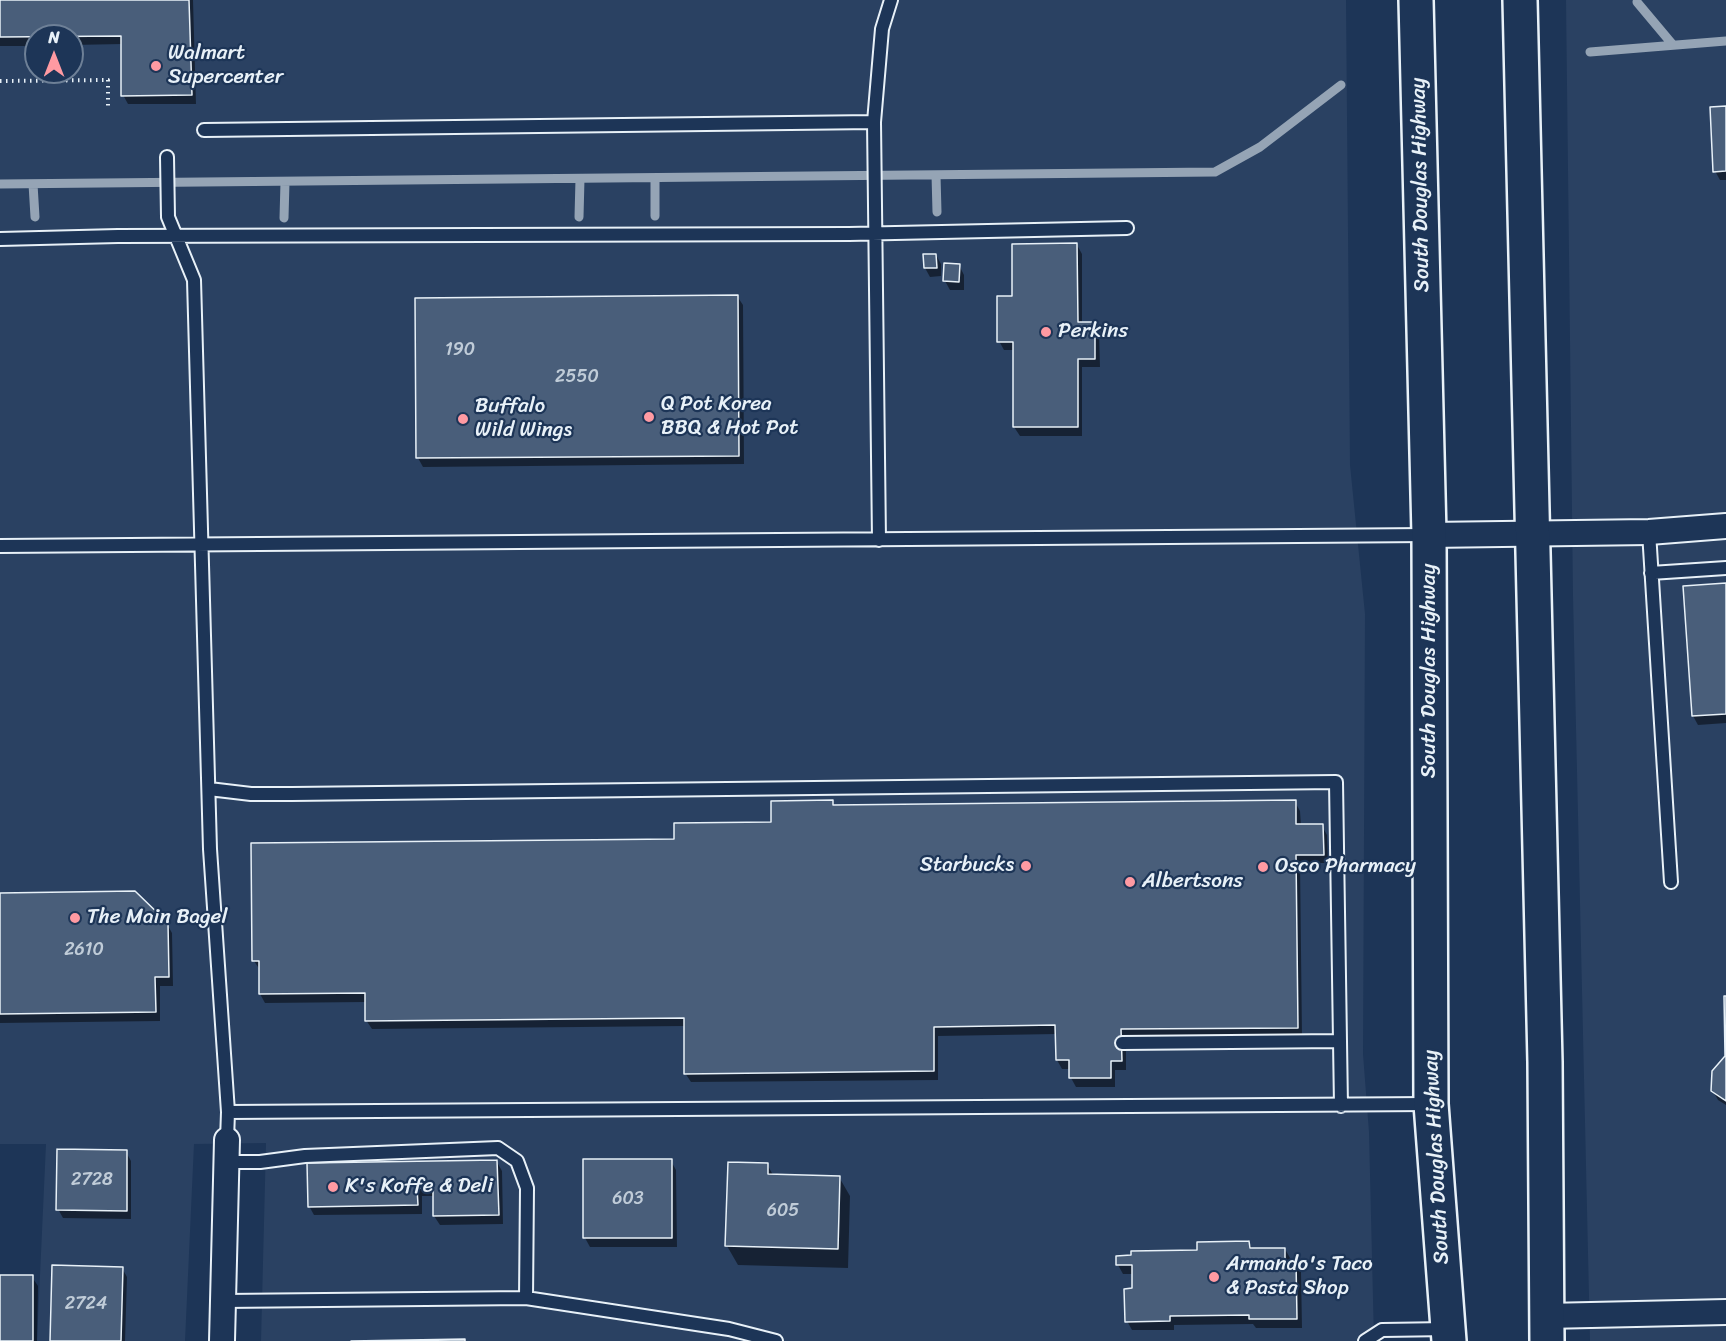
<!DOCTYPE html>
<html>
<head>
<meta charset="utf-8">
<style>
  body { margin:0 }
  #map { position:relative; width:1726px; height:1341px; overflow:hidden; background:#1d3557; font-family:Sriracha,sans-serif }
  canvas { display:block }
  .north { position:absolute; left:24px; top:24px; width:60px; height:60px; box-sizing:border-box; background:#1d3557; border:2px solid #6e8097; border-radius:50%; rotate:0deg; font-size:16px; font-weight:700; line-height:24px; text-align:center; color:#e8f1f8 }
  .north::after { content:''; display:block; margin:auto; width:21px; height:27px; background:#ff9aa2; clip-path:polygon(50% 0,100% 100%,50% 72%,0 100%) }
</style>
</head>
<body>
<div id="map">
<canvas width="1726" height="1341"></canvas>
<div class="north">N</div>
</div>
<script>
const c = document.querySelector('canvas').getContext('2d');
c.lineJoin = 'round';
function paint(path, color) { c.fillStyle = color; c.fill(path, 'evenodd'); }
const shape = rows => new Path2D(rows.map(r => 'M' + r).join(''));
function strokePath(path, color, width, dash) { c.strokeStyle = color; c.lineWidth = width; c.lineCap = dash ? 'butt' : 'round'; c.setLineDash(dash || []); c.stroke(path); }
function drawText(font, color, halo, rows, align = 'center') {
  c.font = font + ' Sriracha,sans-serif'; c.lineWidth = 4.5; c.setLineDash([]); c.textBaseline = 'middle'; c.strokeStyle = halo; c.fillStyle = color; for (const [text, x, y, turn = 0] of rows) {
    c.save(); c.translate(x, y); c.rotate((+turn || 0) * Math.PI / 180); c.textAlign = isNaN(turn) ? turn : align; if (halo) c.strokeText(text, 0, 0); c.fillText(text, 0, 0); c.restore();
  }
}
paint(shape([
  [0,0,1346,0,1350,465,1365,614,1363,1054,1369,1132,1374,1341,261,1341,266,1143,194,1144,185,1341,37,1341,46,1144,0,1144],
  [36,36,72,36,72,72,36,72],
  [1566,0,1726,0,1726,1341,1590,1341,1573,596]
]), '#2a4162');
paint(shape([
  [0,0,193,0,196,104,128,104,123,95,123,44,72,45,72,36,36,36,36,46,0,46],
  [1726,107,1726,180,1720,180,1715,171],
  [1077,245,1082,254,1082,323,1094,323,1099,332,1100,367,1082,367,1082,436,1020,436,1014,427,1014,350,1004,350,999,341,1013,298],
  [936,255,941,264,941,276,930,277,925,268],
  [959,265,964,275,964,290,950,290,945,281],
  [737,296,743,305,744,464,423,467,418,458],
  [1726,584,1726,723,1698,725,1693,716],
  [832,802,835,806,1295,802,1300,811,1301,826,1322,826,1327,835,1328,863,1300,863,1302,1037,1126,1038,1126,1070,1115,1070,1115,1087,1076,1087,1071,1078,1071,1069,1062,1069,1057,1060,1057,1034,938,1036,938,1080,691,1082,685,1073,685,1026,372,1029,366,1020,366,1002,265,1003,260,994,260,970,254,961,675,841,772,823],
  [0,895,167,924,172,933,173,986,160,986,160,1021,0,1023],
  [1726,1057,1726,1105,1718,1100,1713,1091],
  [126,1152,131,1161,131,1219,63,1218,58,1209],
  [671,1161,676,1170,677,1247,590,1247,585,1238],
  [497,1162,502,1171,503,1224,440,1225,434,1216,434,1196,422,1196,422,1214,314,1215,309,1206],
  [767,1164,773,1175,839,1177,850,1196,848,1268,738,1265,727,1246],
  [1249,1243,1253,1250,1285,1249,1290,1258,1290,1263,1296,1263,1301,1272,1302,1328,1256,1328,1253,1324,1174,1325,1174,1330,1132,1330,1127,1321,1134,1289,1133,1274,1123,1274,1118,1265],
  [122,1268,127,1277,125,1341,51,1341],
  [0,1276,32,1277,38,1286,37,1341,0,1341]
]), '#0007');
strokePath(shape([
  [1637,2,1673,45],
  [1590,52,1726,41],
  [936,175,937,212],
  [0,184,1215,172,1260,147,1341,85],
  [33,184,35,217],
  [655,216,655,178],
  [579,217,580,179],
  [284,218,285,182]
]), '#95a4b5', 9);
const building = shape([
  [0,0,189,0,192,95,121,96,121,36,0,37,0,0],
  [1726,106,1726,171,1713,172,1710,107,1726,106],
  [1077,243,1078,322,1095,322,1095,359,1078,359,1078,427,1013,427,1013,342,997,342,997,296,1012,296,1012,244,1077,243],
  [923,254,936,254,937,268,924,268,923,254],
  [944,263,960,264,959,282,943,281,944,263],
  [738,295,739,456,416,458,415,298,738,295],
  [1726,583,1726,714,1692,716,1683,586,1726,583],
  [833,800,833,805,1296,800,1296,824,1323,824,1324,855,1296,855,1298,1028,1121,1029,1122,1061,1111,1061,1111,1078,1069,1078,1069,1060,1056,1060,1055,1025,934,1027,934,1071,684,1074,684,1018,365,1021,365,993,259,994,259,961,252,961,251,843,674,839,674,823,771,822,771,801,833,800],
  [135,891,168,923,169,977,155,977,156,1012,0,1014,0,893,135,891],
  [1724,996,1726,996,1726,1101,1711,1091,1712,1071,1725,1056,1724,996],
  [57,1149,127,1150,127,1211,56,1210,57,1149],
  [583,1159,672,1159,672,1238,583,1238,583,1159],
  [497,1160,499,1215,433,1216,433,1188,417,1188,418,1205,308,1207,307,1163,497,1160],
  [728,1162,768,1163,768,1174,840,1176,838,1249,725,1246,728,1162],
  [1249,1241,1250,1248,1285,1248,1285,1262,1296,1261,1297,1319,1249,1319,1249,1315,1170,1316,1170,1321,1125,1322,1124,1289,1132,1288,1132,1265,1116,1265,1116,1256,1131,1255,1131,1251,1197,1250,1197,1242,1249,1241],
  [52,1265,123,1267,121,1341,50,1341,52,1265],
  [0,1275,33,1275,33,1341,0,1341,0,1275],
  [465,1339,465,1341,351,1341,465,1339]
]);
paint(building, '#495e7a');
strokePath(building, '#e8f1f8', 1.5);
const lane = shape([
  [204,130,874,122],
  [167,157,168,217,194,280,210,849,228,1112,227,1140],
  [0,239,118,236,849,234,1127,228],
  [1649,532,1671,882],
  [879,540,874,122,882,29,891,0],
  [0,546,1428,535],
  [1651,573,1726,568],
  [209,789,251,794,292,794,1336,782,1341,1106],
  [1122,1043,1339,1041],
  [228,1112,1429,1104],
  [226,1162,260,1162,305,1156,498,1148,517,1161,527,1188,526,1298],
  [224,1301,526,1298,729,1329,776,1341],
  [1365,1341,1382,1330,1448,1329]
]);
const street = shape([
  [1429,535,1649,532,1726,526],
  [1546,1316,1726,1312],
  [222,1341,227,1140]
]);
const highway = shape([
  [1416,0,1429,535,1431,1104,1449,1341],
  [1520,0,1545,1062,1547,1341]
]);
strokePath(lane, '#e8f1f8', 16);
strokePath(street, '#e8f1f8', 28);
strokePath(highway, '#e8f1f8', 38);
strokePath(shape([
  [0,81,108,80,108,110]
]), '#e8f1f8', 4, [1.5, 4.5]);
strokePath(lane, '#1d3557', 12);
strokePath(street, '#1d3557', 24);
strokePath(highway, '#1d3557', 33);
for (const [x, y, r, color] of [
  [156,66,6,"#ff9aa2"],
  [1046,332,6,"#ff9aa2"],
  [649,417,6,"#ff9aa2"],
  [463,419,6,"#ff9aa2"],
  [1026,866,6,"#ff9aa2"],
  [1263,867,6,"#ff9aa2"],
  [1130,882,6,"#ff9aa2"],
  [75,918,6,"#ff9aa2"],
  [333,1187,6,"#ff9aa2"],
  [1214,1277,6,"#ff9aa2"]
]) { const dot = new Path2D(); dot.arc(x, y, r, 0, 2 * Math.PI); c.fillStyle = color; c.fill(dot); strokePath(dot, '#1d3557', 2); }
drawText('18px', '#c0ccd8', null, [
  ["190",460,350],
  ["2550",577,377],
  ["2610",84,950],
  ["2728",92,1180],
  ["603",628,1199],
  ["605",783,1211],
  ["2724",86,1304]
]);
drawText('21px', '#e8f1f8', '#1d3557', [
  ["Walmart",168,54],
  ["Supercenter",168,78],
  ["Perkins",1058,332],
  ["Q Pot Korea",661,405],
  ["BBQ & Hot Pot",661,429],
  ["Buffalo",475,407],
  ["Wild Wings",475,431],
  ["Starbucks",1014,866,"right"],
  ["Osco Pharmacy",1275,867],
  ["Albertsons",1142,882],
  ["The Main Bagel",87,918],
  ["K's Koffe & Deli",345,1187],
  ["Armando's Taco",1226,1265],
  ["& Pasta Shop",1226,1289]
], 'left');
drawText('21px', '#e8f1f8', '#1d3557', [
  ["South Douglas Highway",1421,185,-91],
  ["South Douglas Highway",1430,671,-90],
  ["South Douglas Highway",1437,1157,-93]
]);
</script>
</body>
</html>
